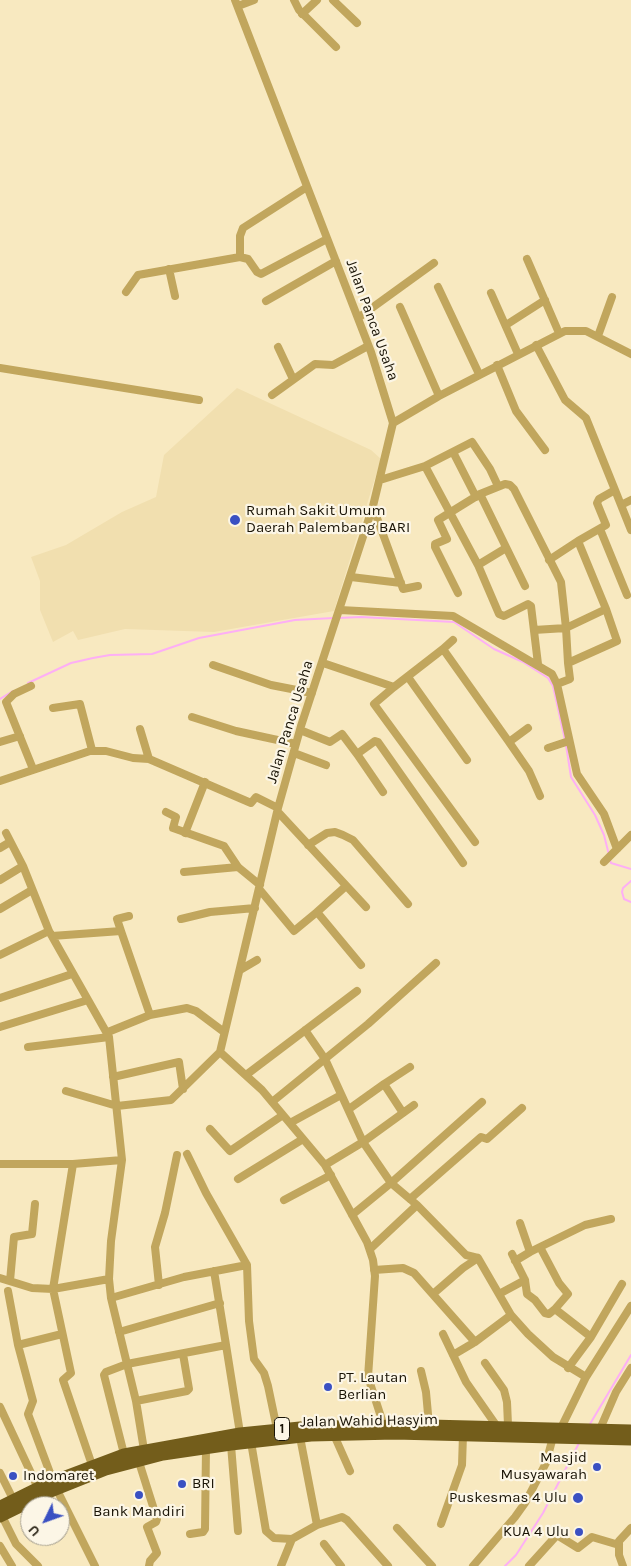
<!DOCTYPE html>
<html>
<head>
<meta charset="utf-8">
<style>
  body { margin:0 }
  #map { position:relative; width:631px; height:1566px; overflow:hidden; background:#f8e9c0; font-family:Karla,sans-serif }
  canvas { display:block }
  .north { position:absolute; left:20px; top:1496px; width:50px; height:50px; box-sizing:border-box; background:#fcf6e6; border:1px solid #a19b8c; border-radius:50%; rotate:228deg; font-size:14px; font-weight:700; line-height:20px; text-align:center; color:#191305 }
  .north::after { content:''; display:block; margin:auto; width:18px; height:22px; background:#3a50c2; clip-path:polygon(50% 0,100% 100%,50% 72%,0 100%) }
</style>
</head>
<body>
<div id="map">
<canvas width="631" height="1566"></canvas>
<div class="north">U</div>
</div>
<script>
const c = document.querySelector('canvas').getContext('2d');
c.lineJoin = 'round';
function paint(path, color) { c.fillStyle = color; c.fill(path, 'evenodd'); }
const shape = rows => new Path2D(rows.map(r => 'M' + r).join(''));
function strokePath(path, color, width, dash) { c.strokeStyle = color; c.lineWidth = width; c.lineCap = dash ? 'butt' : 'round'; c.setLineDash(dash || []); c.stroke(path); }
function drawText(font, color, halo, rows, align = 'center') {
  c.font = font + ' Karla,sans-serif'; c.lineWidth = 4.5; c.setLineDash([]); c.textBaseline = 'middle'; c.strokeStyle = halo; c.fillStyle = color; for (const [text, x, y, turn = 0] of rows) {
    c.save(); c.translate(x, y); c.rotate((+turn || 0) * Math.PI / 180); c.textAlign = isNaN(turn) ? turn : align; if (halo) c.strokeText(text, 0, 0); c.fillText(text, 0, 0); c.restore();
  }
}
paint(shape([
  [237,388,371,450,381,459,334,611,214,632,125,629,78,640,73,631,53,642,40,610,40,581,31,557,66,545,122,512,156,497,164,455]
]), '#f1dfaf');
strokePath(shape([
  [338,618,361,617,454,622,494,649,523,662,548,678,553,686,565,740],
  [28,683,71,663,93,658,110,655,152,654,199,638,295,620,334,618],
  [0,699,13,691],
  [566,745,571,777,595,815,604,835,609,855],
  [610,860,611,863,631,869],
  [631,881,623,888,622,892,624,899,631,902],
  [590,1424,631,1355],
  [505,1566,516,1555,543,1513,579,1443]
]), '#fdaff5', 2);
strokePath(shape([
  [235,0,371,352,393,423,373,506,301,726,278,808,220,1052,262,1090,325,1165,367,1242,373,1260,375,1276,368,1377,384,1426],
  [294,0,299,10,336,47],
  [333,0,357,23],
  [238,6,254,0],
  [302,14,317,0],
  [240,257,248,259,257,272,261,274,327,239],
  [527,259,559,333],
  [169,269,175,296],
  [438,287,479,374],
  [126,292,138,275,240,257,240,236,243,228,307,187],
  [491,293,518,354],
  [266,301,336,261],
  [400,307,439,396],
  [358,318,434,263],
  [506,325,545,300],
  [598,336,612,297],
  [278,347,293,379],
  [497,365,516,411,545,450],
  [0,368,199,400],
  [272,395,315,364,333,365,368,346],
  [393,423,439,396,565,331,586,331,631,354],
  [453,452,476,497],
  [425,466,478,565,499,614,504,616,528,604,531,606,538,664],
  [380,480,425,466,472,442,490,469,498,486],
  [615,490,631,530],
  [480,494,505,484,510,485,514,489,561,582,566,628,606,609,578,541,606,525,597,503,599,499,615,490,586,418,565,400,536,345],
  [621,505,631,500],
  [373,507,403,589,418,586],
  [600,529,627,595],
  [549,560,578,541],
  [478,565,506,548],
  [351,577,401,583],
  [458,593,435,547,435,544,447,539,438,520,480,494,525,586],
  [340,610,453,616,552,674,557,684,577,774,604,814,617,849],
  [534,630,566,628,568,663],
  [443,649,453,640],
  [323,663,394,687,443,649,509,742,528,728],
  [213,665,271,685,312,693],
  [408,677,467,760],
  [557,684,570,679,568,663,617,641,606,609],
  [31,686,14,694,6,702,33,769],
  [394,687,374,704,475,842],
  [53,708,80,704,92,750],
  [192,717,236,731,296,744],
  [140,729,149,759],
  [300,730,330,742,342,734,357,754,375,741,378,742,463,863],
  [0,742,20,736],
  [509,742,529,771,540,796],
  [548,748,569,741],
  [294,753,326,765],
  [357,754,383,792],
  [0,781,90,751,106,751,133,758,149,759,251,803,256,797,278,808],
  [166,812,176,817,173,828,224,846,238,867,260,885],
  [278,812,366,907],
  [6,833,23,866,49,931,109,1037,122,1160,111,1241,109,1279,111,1298,136,1401,144,1450],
  [185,833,205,782],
  [308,845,327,833,335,832,343,835,353,840,408,904],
  [0,848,10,842],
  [604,862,631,835],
  [184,872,238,867],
  [0,880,23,866],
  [260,890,294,931,317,912,361,965],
  [0,909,32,890],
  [317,912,346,886],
  [181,919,210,912,255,908],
  [121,931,117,919,129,916],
  [52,936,121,931,150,1015],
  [0,955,49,931],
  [240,970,257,960],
  [0,998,72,974],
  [0,1027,88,1000],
  [305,1030,325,1059,363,1142,391,1183,482,1102],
  [108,1032,150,1015,187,1008,196,1011,224,1032],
  [28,1047,109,1037],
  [246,1075,357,991],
  [113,1077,179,1062,183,1089],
  [66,1091,117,1106,171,1100,220,1052],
  [272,1102,368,1024,436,963],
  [349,1109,384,1084],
  [403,1113,384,1084,410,1067],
  [290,1123,341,1095],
  [210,1129,230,1151,283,1115],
  [187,1154,206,1193,247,1265,249,1321,254,1359,264,1373,268,1386,277,1429],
  [0,1164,73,1164,122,1160],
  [73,1164,53,1289,71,1373,63,1380,92,1465],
  [325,1165,363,1142,414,1105],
  [238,1179,303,1139],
  [410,1199,481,1137,487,1139,522,1108],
  [284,1200,331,1175],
  [352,1215,391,1183,417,1205,466,1255,478,1258,511,1315,528,1334,553,1357,586,1377],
  [520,1223,530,1252,540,1247,559,1283,568,1294,555,1309,591,1337],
  [540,1247,585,1225,611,1219],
  [370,1249,417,1205],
  [515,1261,530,1252],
  [374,1270,403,1268,414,1273,475,1342],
  [214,1271,226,1345],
  [0,1278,32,1288,53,1289,109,1279],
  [525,1280,527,1294,535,1300,545,1313,549,1314,555,1309],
  [10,1281,14,1237,32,1234,35,1204],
  [159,1285,155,1247,165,1213,177,1155],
  [8,1291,18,1345,33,1401,28,1414,53,1481],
  [433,1294,463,1268,478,1258],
  [499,1294,525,1280,512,1254],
  [111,1298,184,1277,247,1265],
  [119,1332,220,1303],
  [443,1334,466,1382,496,1425],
  [18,1345,62,1334],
  [453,1355,475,1342,511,1315],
  [485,1363,504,1390,507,1402,508,1425],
  [568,1368,591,1337,622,1284],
  [421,1371,426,1392,429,1425],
  [136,1401,187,1391,189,1389,183,1354],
  [0,1407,38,1488],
  [561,1428,586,1377,631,1306],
  [600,1429,616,1392,631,1368],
  [334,1435,350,1471],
  [300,1437,317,1525],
  [251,1442,266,1531,274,1538,292,1539],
  [231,1445,238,1531],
  [124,1454,104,1375,106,1372,127,1364,226,1345,240,1433],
  [139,1462,157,1519,156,1522,147,1527,157,1553,150,1561,149,1566],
  [0,1473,13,1499],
  [57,1490,95,1566],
  [2,1516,16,1544,38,1566],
  [441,1524,462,1465,463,1435],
  [397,1528,432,1566],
  [190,1534,203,1532,205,1529,206,1448],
  [324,1544,341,1566],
  [0,1546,12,1566],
  [281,1566,292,1539,317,1525,342,1517,347,1520,388,1566],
  [473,1566,515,1517,525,1503,546,1463,553,1437],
  [529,1566,557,1535,578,1548,592,1537,619,1545],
  [623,1566,619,1555,619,1541,631,1528]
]), '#c1a65d', 8);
strokePath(shape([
  [0,1506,47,1483,124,1454,240,1433,310,1426,429,1425,631,1430],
  [0,1517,51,1492,106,1470,163,1455,231,1445,311,1436,395,1434,631,1440]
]), '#735d1b', 11);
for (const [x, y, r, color] of [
  [235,520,6,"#3a50c2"],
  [328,1387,5,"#3a50c2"],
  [597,1467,5,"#3a50c2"],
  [13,1476,5,"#3a50c2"],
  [182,1484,5,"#3a50c2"],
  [139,1495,5,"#3a50c2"],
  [578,1498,6,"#3a50c2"],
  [579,1532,5,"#3a50c2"]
]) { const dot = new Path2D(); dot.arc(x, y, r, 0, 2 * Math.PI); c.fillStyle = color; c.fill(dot); strokePath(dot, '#fcf6e6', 2); }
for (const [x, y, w] of [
  [282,1429,15]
]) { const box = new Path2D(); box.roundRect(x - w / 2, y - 11.5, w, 23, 4); c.fillStyle = '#fcf6e6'; c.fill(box); strokePath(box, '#191305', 1); }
drawText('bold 14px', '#191305', null, [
  ["1",282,1429]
]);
drawText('15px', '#191305', '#fcf6e6', [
  ["Jalan Panca Usaha",372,320,70],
  ["Jalan Panca Usaha",290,722,-73],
  ["Jalan Wahid Hasyim",369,1421,-1]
]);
drawText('15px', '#191305', '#fcf6e6', [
  ["Rumah Sakit Umum",246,511],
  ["Daerah Palembang BARI",246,528],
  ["PT. Lautan",338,1378],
  ["Berlian",338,1395],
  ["Masjid",587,1458,"right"],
  ["Musyawarah",587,1475,"right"],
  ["Indomaret",23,1476],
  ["BRI",192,1484],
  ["Puskesmas 4 Ulu",567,1498,"right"],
  ["Bank Mandiri",139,1512,"center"],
  ["KUA 4 Ulu",569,1532,"right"]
], 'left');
</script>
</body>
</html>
